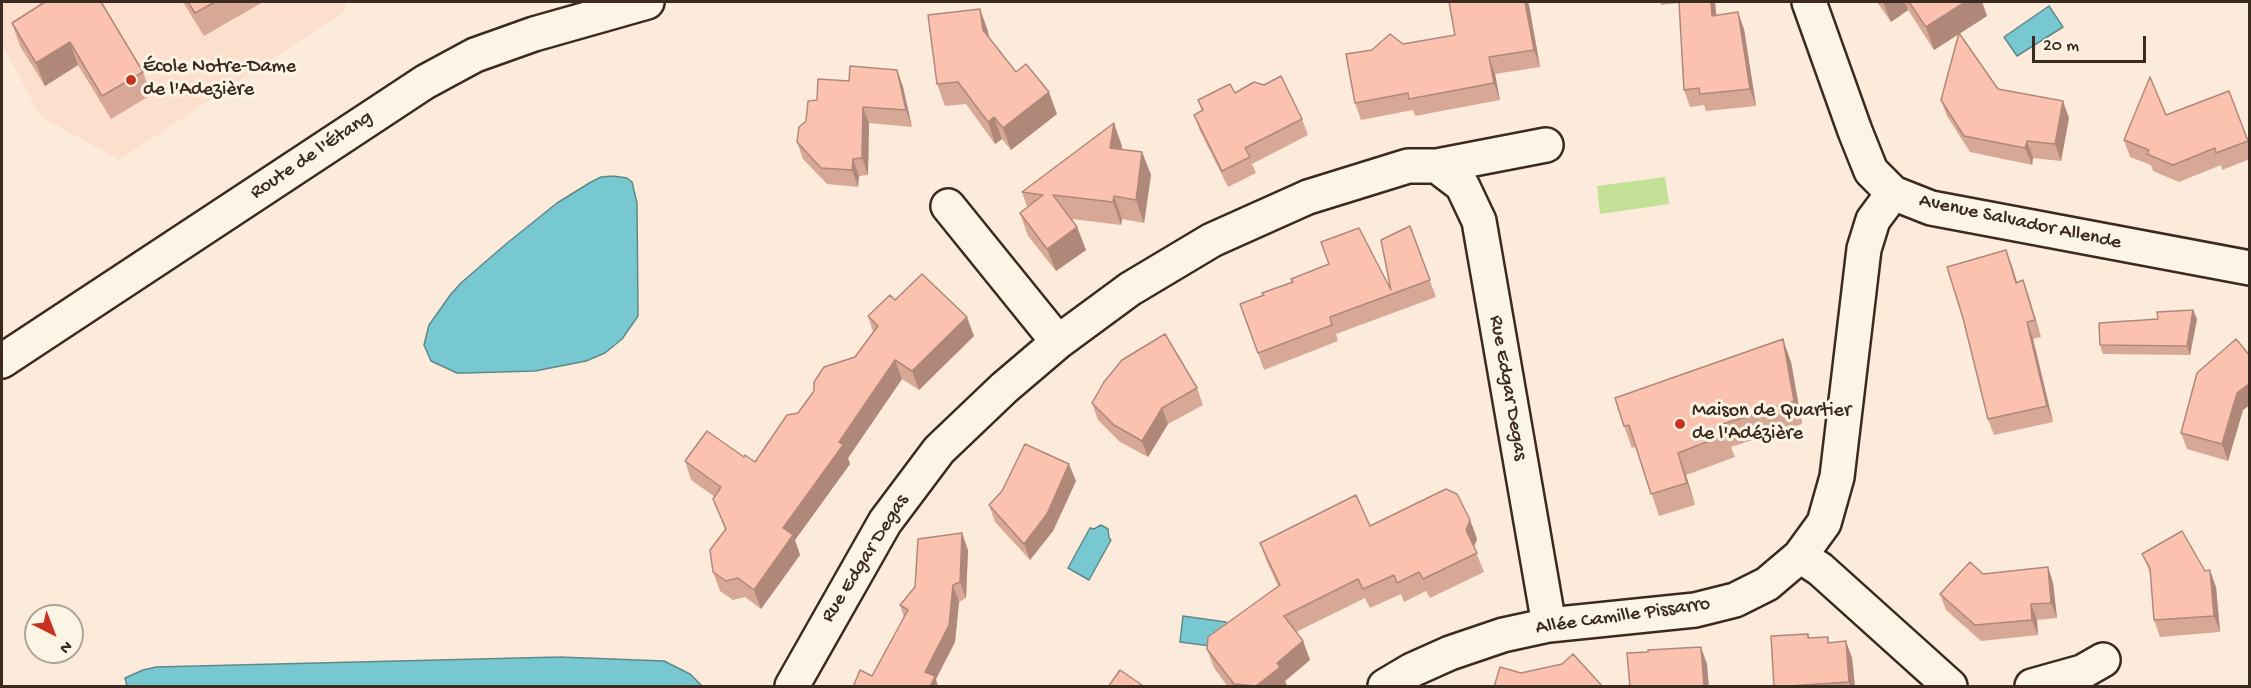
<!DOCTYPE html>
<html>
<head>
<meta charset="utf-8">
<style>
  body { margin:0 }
  #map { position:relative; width:2251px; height:688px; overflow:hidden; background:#fcebda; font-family:"Gochi Hand",sans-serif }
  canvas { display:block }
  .frame { position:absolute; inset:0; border:3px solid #3b2a1e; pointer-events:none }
  .north { position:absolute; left:24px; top:604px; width:60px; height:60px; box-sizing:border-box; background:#fcf5e5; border:2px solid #afa495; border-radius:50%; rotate:138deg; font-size:16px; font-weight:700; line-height:24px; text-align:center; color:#3b2a1e }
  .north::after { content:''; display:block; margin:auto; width:21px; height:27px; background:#c8321e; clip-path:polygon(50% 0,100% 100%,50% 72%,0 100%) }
  .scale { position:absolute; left:2032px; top:36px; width:114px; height:27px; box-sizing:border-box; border:3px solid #3b2a1e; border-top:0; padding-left:8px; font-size:18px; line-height:21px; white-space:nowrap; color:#3b2a1e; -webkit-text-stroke:4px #fcf5e5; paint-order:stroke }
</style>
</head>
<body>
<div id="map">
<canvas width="2251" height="688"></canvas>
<div class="frame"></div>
<div class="north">N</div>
<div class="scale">20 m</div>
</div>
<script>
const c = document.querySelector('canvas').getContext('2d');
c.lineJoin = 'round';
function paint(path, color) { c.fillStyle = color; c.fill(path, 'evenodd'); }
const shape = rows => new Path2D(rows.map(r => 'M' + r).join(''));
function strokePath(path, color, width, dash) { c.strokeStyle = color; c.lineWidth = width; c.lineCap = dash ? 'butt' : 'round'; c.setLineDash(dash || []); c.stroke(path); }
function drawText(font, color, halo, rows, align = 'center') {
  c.font = font + ' "Gochi Hand",sans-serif'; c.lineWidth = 6; c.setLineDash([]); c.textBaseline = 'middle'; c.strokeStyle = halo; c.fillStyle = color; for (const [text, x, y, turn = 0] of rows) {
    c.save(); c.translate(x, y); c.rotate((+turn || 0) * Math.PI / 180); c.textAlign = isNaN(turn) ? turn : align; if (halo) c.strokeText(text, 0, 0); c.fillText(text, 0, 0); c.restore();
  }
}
paint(shape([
  [2,2,347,2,344,12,119,160,40,116,2,44]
]), '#fcdfcd');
paint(shape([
  [1665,177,1669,204,1600,214,1597,186]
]), '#c3e097');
const water = shape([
  [2049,6,2063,27,2017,56,2004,37,2049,6],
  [613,176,627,178,632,182,637,203,638,316,622,339,605,353,586,361,535,371,465,373,457,373,431,361,424,345,429,325,451,294,462,282,506,244,557,203,591,182,601,177,613,176],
  [1101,525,1108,529,1109,538,1111,540,1089,580,1068,568,1090,528,1094,529,1101,525],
  [1183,616,1226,622,1232,631,1218,647,1180,642,1183,616],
  [559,657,664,661,690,674,702,686,127,686,125,678,143,670,156,667,559,657]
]);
paint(water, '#77c8d0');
strokePath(water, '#5f8989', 1.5);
const minor = shape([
  [1809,2,1855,131,1871,171,1893,193,1931,208,2250,268],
  [1437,166,1546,145],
  [948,206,1058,342],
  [2,361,425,82,475,55,534,34,647,2],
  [1800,556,1820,569,1950,686],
  [792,686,885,522,939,450,1004,388,1058,342,1130,289,1212,240,1308,197,1408,166,1437,166,1462,185,1479,221,1549,625],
  [1385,686,1412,670,1450,653,1503,635,1549,625,1695,610,1735,600,1767,584,1800,556,1824,523,1837,477,1864,249,1873,220,1893,193],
  [2032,686,2082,672,2103,660]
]);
strokePath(minor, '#3b2a1e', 38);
strokePath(minor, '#fcf5e5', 33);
paint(shape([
  [39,2,101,2,143,72,151,95,111,119,78,65,45,86,20,46,12,23,41,5],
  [183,2,263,2,204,36],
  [1660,2,1715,2,1716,16,1744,29,1756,106,1706,111,1704,105,1690,107,1684,90,1680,3,1661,5],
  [1877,2,1982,2,1987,16,1959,34,1998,89,2069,118,2061,161,2033,158,2032,165,1970,152,1947,116,1941,100,1959,34,1934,50,1908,10,1891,22],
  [1529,5,1540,67,1495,74,1500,100,1415,116,1413,110,1361,120,1355,103,1403,44,1455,35],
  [988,31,989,37,1016,72,1057,114,1011,150,1002,139,995,144,966,104,945,106,937,84],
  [897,70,903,87,912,127,869,123,868,175,859,176,858,187,827,184,803,159,797,142,817,100,849,81],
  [2229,91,2250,145,2250,159,2222,170,2221,165,2179,182,2153,171,2151,165,2130,157,2124,140,2166,115],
  [1235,93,1302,119,1308,135,1252,164,1256,173,1228,187,1200,131,1194,115,1202,111,1198,100],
  [1122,146,1122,149,1142,152,1151,175,1144,223,1122,219,1121,225,1072,219,1077,227,1086,250,1056,271,1028,236,1020,213,1027,207,1022,192],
  [1410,226,1436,297,1336,334,1338,341,1264,370,1240,304,1391,290],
  [2006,250,2017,282,2023,280,2041,337,2033,339,2053,422,1994,435,1988,419],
  [895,300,974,336,919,390,902,379,848,458,850,464,795,540,800,555,761,609,745,597,733,600,720,591,713,572,725,530,713,499,715,497,691,480,685,461,744,457,755,462,798,413,814,391,855,357,873,332,868,316],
  [2193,310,2197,319,2190,355,2103,354,2100,345,2158,319],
  [2250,356,2250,405,2243,410,2228,461,2187,449,2181,433],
  [1791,362,1802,424,1731,447,1735,457,1686,475,1695,505,1659,516,1636,447,1632,448,1624,426],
  [1197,388,1203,405,1168,424,1148,457,1120,442,1098,420,1092,403],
  [1076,481,1053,531,1030,560,995,522,989,505],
  [1470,520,1477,539,1474,547,1484,572,1430,598,1426,591,1404,602,1401,594,1370,608,1365,598,1296,632,1303,641,1310,660,1285,681,1287,686,1286,687,1228,687,1214,668,1207,649,1278,586,1267,562,1260,543],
  [968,550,966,598,959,602,955,642,936,679,872,676,904,617,900,605],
  [2142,554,2205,571,2216,587,2220,632,2160,637,2154,620,2151,575],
  [2048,567,2053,583,2057,618,2037,620,2038,635,1981,641,1946,610,1940,594,1983,574],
  [1808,634,1810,638,1830,642,1852,658,1855,687,1774,687]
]), '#d8a896');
paint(shape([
  [1525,2,1528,2,1529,5,1540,67,1534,50],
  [1711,2,1715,2,1718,33,1712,16],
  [1883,2,1905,2,1908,10,1891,22],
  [1965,2,1982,2,1987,16,1934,50,1926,27],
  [980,9,988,31,991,51,983,30],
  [1738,12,1744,29,1756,106,1750,89],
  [70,42,78,65,45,86,36,63],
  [1489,57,1495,74,1500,100,1494,83],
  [897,70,903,87,912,127,906,110],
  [1049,92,1057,114,1011,150,1003,128],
  [2063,101,2069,118,2061,161,2055,144],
  [863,107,869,123,868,175,862,158],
  [994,117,1002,139,995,144,988,122],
  [1114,123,1122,146,1118,171,1110,148],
  [2027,141,2033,158,2032,165,2025,148],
  [1142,152,1151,175,1144,223,1136,200],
  [853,159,859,176,858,187,852,170],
  [1114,196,1122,219,1121,225,1113,202],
  [1077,227,1086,250,1056,271,1047,249],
  [2006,250,2012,266,2022,299,2016,283],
  [2023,280,2029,297,2041,337,2035,320],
  [2193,310,2197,319,2190,355,2187,346],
  [967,317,974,336,919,390,912,371],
  [2027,322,2033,339,2053,422,2047,406],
  [1783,339,1791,362,1802,424,1794,401],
  [895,360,902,379,848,458,850,464,795,540,800,555,761,609,754,590,783,528,839,442],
  [2250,383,2250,405,2243,410,2228,461,2222,444,2237,393],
  [1162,408,1168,424,1148,457,1142,441],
  [1678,453,1686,475,1695,505,1687,483],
  [1069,464,1076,481,1053,531,1030,560,1024,544],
  [1470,520,1477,539,1473,549,1466,530],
  [962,533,968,550,966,598,960,582],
  [2048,567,2053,583,2057,618,2051,603],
  [2210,570,2216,587,2220,632,2214,616],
  [953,585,959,602,955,642,936,679,938,687,930,687,925,672],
  [2031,604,2037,620,2038,635,2032,620],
  [1303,641,1310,660,1285,681,1287,686,1256,686,1277,663],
  [1846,641,1852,658,1855,687,1851,687,1849,682],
  [1701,647,1707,664,1709,687,1704,687]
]), '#b0887a');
const building = shape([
  [45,2,101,2,143,72,102,96,70,42,36,63,12,23,45,2],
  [188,2,215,2,195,13,188,2],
  [1449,2,1525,2,1534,50,1489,57,1494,83,1409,99,1408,93,1355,103,1346,54,1372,50,1390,34,1403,44,1455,35,1449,2],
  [1679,2,1711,2,1712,16,1738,12,1750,89,1700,94,1699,88,1684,90,1679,2],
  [1909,2,1965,2,1926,27,1909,2],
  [980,9,983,30,1016,72,1026,64,1049,92,1003,128,994,117,988,122,958,82,937,84,928,15,980,9],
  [1959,33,1998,89,2063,101,2055,144,2027,141,2025,148,1964,136,1941,100,1959,33],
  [850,66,897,70,906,110,863,107,862,158,853,159,852,170,821,168,797,142,799,127,806,121,808,101,817,100,818,79,849,81,850,66],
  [1281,76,1302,119,1245,148,1250,157,1222,171,1194,115,1203,110,1198,100,1230,84,1235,93,1254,82,1264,85,1281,76],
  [2150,77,2166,115,2229,91,2248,141,2216,153,2215,148,2173,165,2147,154,2149,150,2124,140,2150,77],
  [1114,123,1110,148,1142,152,1136,200,1114,196,1113,202,1053,195,1077,227,1047,249,1020,213,1043,195,1022,192,1114,123],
  [1410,226,1430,280,1330,317,1332,325,1258,353,1240,304,1264,295,1262,293,1293,282,1291,279,1329,264,1321,242,1359,228,1391,290,1381,240,1410,226],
  [2006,250,2016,283,2023,280,2035,320,2027,322,2047,406,1988,419,1963,318,1947,267,2006,250],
  [922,274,967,317,912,371,895,360,839,442,843,445,783,528,793,535,754,590,738,578,726,581,713,572,710,550,726,529,713,499,721,487,685,461,707,431,744,457,745,455,755,462,787,415,798,413,814,391,814,382,824,367,855,357,878,326,868,316,890,295,895,300,922,274],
  [2193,310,2187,346,2100,345,2099,323,2158,319,2157,312,2193,310],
  [1165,334,1197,388,1162,408,1142,441,1114,425,1092,403,1104,382,1122,360,1165,334],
  [1783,339,1794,401,1723,424,1727,434,1678,453,1687,483,1651,494,1629,425,1624,426,1615,398,1783,339],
  [2236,339,2250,356,2250,383,2237,393,2222,444,2181,433,2197,373,2236,339],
  [1025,444,1069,464,1047,514,1024,544,989,505,1002,491,1025,444],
  [1446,489,1457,494,1470,520,1466,530,1477,553,1423,579,1419,572,1397,583,1394,575,1363,589,1358,579,1284,616,1303,641,1277,663,1280,667,1256,686,1234,684,1207,649,1208,637,1280,585,1260,543,1356,495,1370,526,1446,489],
  [2182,531,2205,571,2210,570,2214,616,2154,620,2150,568,2142,554,2182,531],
  [962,533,960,582,953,585,949,625,925,672,935,676,930,687,853,687,860,670,872,676,908,610,900,605,915,587,918,539,962,533],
  [1970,562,1983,574,2048,567,2051,603,2031,604,2032,620,1975,625,1940,594,1970,562],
  [1808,634,1808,638,1828,637,1828,643,1846,641,1849,682,1774,687,1771,636,1808,634],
  [1701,647,1704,687,1630,687,1627,653,1648,652,1648,650,1701,647],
  [1573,654,1603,687,1494,687,1500,667,1521,673,1562,664,1573,654],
  [1120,670,1142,685,1141,687,1108,687,1120,670]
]);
paint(building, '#fbc3af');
strokePath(building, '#b0887a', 1.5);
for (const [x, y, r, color] of [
  [131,80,6,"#c8321e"],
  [1680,424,6,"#c8321e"]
]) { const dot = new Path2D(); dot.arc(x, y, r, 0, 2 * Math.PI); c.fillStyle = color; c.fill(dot); strokePath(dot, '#fcf5e5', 2); }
drawText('20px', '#3b2a1e', '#fcf5e5', [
  ["École Notre-Dame",143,68],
  ["de l'Adezière",143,91],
  ["Maison de Quartier",1692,412],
  ["de l'Adézière",1692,435]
], 'left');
drawText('20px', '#3b2a1e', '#fcf5e5', [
  ["Route de l'Étang",312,156,-34],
  ["Avenue Salvador Allende",2020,223,12],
  ["Rue Edgar Degas",1507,388,80],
  ["Rue Edgar Degas",866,559,-58],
  ["Allée Camille Pissarro",1623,617,-8]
]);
</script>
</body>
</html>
